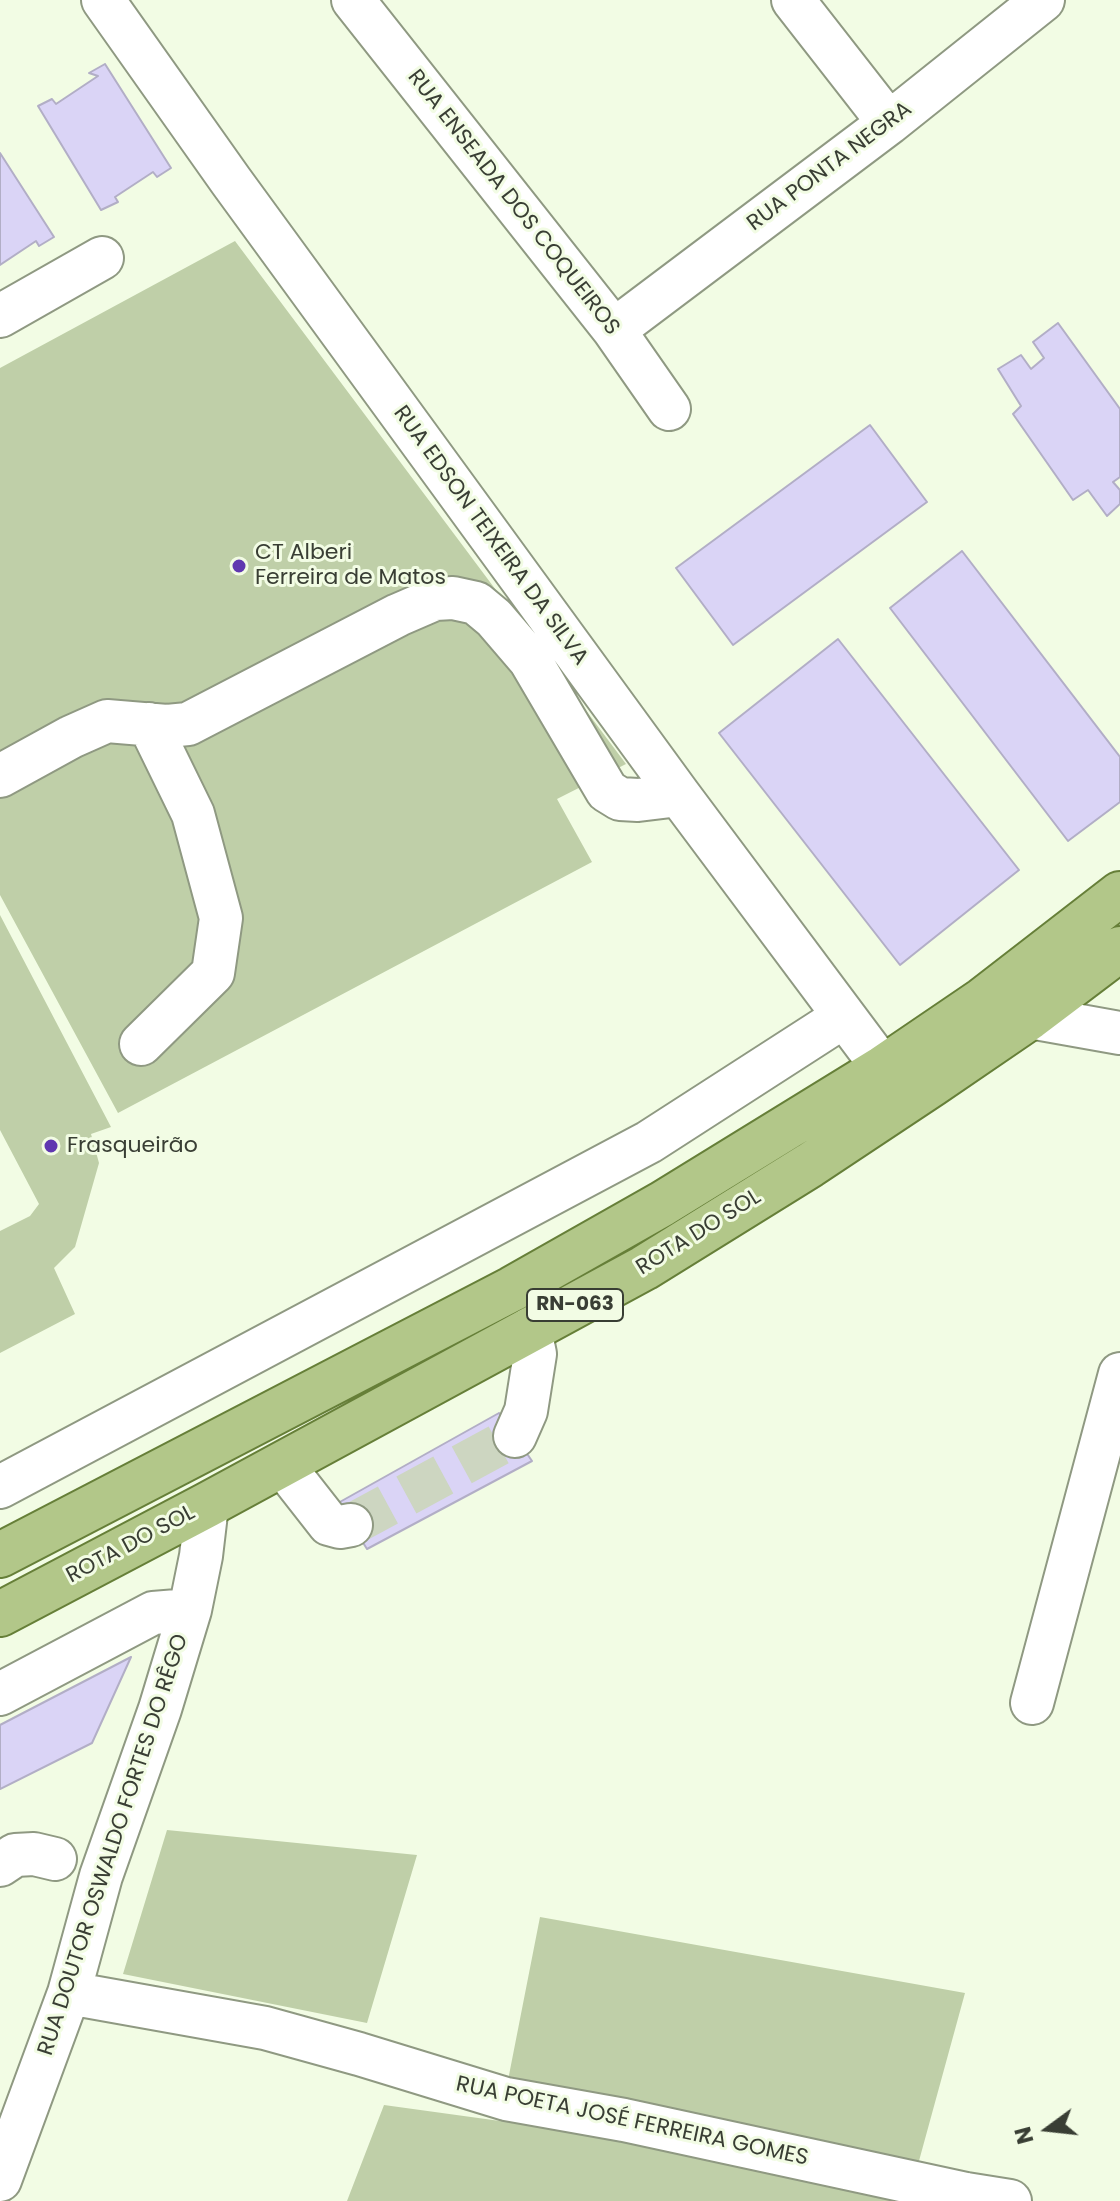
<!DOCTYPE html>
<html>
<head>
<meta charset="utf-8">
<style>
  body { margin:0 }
  #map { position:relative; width:1120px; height:2201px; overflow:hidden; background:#f2fce4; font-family:Poppins,sans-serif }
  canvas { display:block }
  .north { position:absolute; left:1008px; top:2089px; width:80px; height:80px; -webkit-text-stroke:6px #f2fce4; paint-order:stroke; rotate:255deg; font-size:22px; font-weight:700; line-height:32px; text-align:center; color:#393e34 }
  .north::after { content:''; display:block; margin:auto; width:28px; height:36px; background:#393e34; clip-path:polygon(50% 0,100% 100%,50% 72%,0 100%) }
</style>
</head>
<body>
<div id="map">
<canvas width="1120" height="2201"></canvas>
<div class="north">N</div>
</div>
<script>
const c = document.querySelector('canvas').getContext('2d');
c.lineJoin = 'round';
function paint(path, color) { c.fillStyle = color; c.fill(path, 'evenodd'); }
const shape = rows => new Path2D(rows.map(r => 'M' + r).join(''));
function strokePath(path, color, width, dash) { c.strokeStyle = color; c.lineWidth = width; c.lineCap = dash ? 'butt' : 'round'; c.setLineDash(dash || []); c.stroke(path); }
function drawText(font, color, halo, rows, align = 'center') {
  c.font = font + ' Poppins,sans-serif'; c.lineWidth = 6; c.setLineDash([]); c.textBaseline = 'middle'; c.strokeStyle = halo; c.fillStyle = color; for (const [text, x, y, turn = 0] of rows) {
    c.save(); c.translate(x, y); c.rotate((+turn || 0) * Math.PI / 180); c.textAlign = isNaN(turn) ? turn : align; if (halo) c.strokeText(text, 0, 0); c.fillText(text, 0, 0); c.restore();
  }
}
paint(shape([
  [235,241,626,764,557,799,592,862,118,1113,0,895,0,368],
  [0,915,111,1127,91,1134,99,1163,75,1247,54,1268,75,1314,0,1353,0,1231,30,1216,39,1204,0,1130],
  [167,1830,417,1855,367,2023,123,1974],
  [540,1917,965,1993,908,2201,347,2201,384,2105,500,2121]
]), '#bfcfa8');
const building = shape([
  [105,64,171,168,157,177,153,172,115,197,118,202,101,210,38,106,52,99,56,104,98,76,89,73,105,64],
  [0,153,54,237,39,246,36,241,0,265,0,153],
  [1058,323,1120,409,1120,477,1113,482,1120,490,1120,504,1107,516,1088,490,1073,500,1013,414,1021,406,998,369,1021,355,1031,369,1044,358,1033,342,1058,323],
  [870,425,927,502,733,645,676,568,870,425],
  [962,551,1120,757,1120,802,1068,841,890,608,962,551],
  [838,639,1019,870,900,965,719,733,838,639],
  [499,1413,532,1461,367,1549,338,1503,499,1413],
  [131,1657,92,1743,0,1789,0,1725,131,1657]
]);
paint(building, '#dad4f6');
strokePath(building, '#b2aec6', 2);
strokePath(shape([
  [351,1525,515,1436]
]), '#cdd6c1', 42, [42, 21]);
const minor = shape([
  [103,0,231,181,679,795,883,1068],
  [353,0,614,330,669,409],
  [793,0,889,123],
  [0,316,102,258],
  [614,330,889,123,1043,0],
  [0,776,71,737,107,721,167,726,188,724,398,615,435,599,453,598,476,603,494,618,530,660,607,791,620,799,638,800,679,795],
  [1030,1017,1120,1033],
  [141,1044,213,973,221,918,193,814,149,724],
  [515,1436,526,1411,535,1354,530,1329],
  [282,1464,329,1524,340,1527,351,1525],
  [0,1487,649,1142,843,1017],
  [0,1694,153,1613,190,1610],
  [1032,1703,1120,1374],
  [0,1865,15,1855,34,1854,55,1859],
  [69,1993,265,2028,359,2054,506,2099,624,2120,966,2194,1010,2201],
  [0,2180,69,1993,101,1876,160,1709,190,1610,201,1556,207,1505]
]);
const major = shape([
  [0,1555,512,1289,662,1204,883,1068,983,1000,1120,894],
  [0,1614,207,1505,644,1268,810,1165,932,1084,1030,1017,1120,949]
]);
strokePath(minor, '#8f9982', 46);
strokePath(major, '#667f38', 48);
strokePath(minor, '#fff', 42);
strokePath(major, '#b2c789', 44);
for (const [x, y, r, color] of [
  [239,566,8,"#6038b0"],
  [51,1146,8,"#6038b0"]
]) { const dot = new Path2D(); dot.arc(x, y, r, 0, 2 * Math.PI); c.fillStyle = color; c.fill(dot); strokePath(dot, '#f2fce4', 3); }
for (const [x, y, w] of [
  [575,1305,96]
]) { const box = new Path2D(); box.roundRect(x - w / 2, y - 16, w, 32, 6); c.fillStyle = '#f2fce4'; c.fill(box); strokePath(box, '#393e34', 2); }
drawText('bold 20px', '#393e34', null, [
  ["RN-063",575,1305]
]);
drawText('22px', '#393e34', '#f2fce4', [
  ["RUA PONTA NEGRA",830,167,-37],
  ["RUA ENSEADA DOS COQUEIROS",513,203,52],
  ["RUA EDSON TEIXEIRA DA SILVA",490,536,54],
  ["ROTA DO SOL",699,1233,-32],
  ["ROTA DO SOL",131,1545,-28],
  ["RUA DOUTOR OSWALDO FORTES DO RÊGO",114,1845,-72],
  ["RUA POETA JOSÉ FERREIRA GOMES",632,2122,12]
]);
drawText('22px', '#393e34', '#f2fce4', [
  ["CT Alberi",255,553],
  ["Ferreira de Matos",255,578],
  ["Frasqueirão",67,1146]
], 'left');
</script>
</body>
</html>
